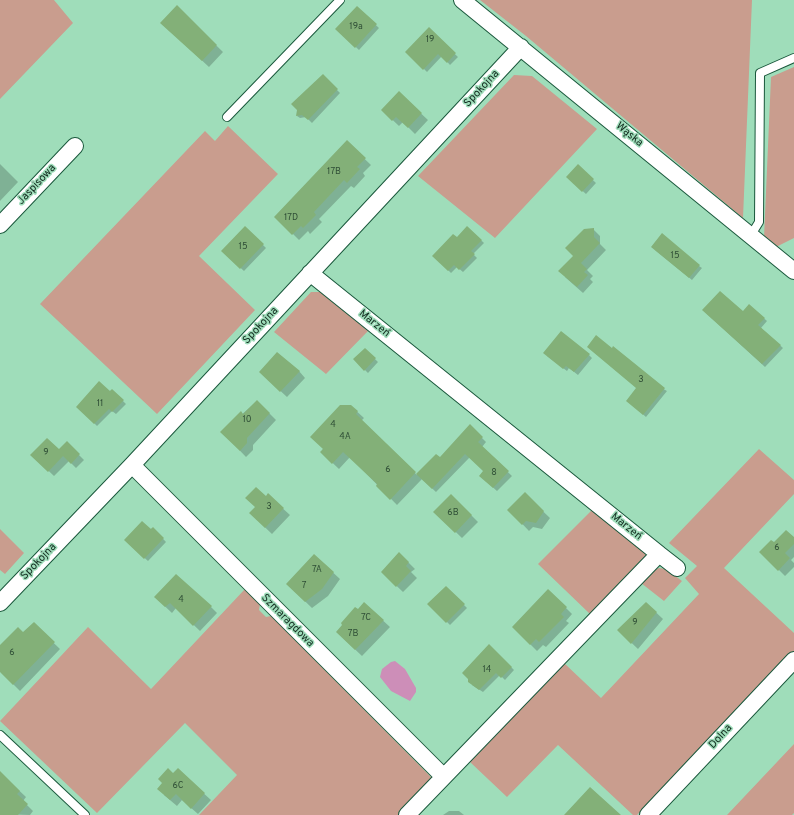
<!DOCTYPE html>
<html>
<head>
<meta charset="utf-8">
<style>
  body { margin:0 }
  canvas { display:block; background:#9fddba }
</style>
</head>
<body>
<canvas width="794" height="815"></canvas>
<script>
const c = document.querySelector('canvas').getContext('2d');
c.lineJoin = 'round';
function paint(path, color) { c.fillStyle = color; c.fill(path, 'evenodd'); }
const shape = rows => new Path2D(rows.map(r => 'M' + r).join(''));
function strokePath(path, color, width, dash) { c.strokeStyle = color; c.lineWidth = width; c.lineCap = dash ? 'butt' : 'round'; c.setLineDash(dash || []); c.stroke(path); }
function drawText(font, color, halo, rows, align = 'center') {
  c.font = font + ' Overpass,sans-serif'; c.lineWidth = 3; c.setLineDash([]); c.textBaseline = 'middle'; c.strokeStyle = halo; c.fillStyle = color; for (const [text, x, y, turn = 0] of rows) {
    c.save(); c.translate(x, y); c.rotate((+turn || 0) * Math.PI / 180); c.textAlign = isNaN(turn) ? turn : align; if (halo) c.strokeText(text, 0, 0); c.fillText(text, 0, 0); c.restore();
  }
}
paint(shape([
  [0,0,54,0,73,23,0,99],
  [480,0,752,0,743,218,526,36],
  [794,67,794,238,776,247,764,238,771,77],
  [514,75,532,76,597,129,495,238,418,176],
  [228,126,278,174,199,256,255,310,157,414,40,304,205,131,215,141],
  [311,292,322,292,369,330,326,374,274,332],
  [759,449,794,480,794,494,724,568,794,633,794,652,637,815,633,815,558,745,507,797,470,762,564,663,601,698,699,594,685,578,697,566,669,543],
  [592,510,647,554,590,614,538,564],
  [0,529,24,553,5,574,0,570],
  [659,568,666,569,682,581,664,601,641,583,654,570],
  [245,589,260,604,259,610,266,617,271,616,434,780,400,815,199,815,237,775,185,723,97,813,0,721,88,627,151,689],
  [794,744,794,813,792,815,727,815]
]), '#c99d8e');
paint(shape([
  [395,661,405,669,416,688,416,692,410,701,391,691,380,677,382,669,391,662]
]), '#cd8eb8');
paint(shape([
  [177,7,223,52,209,67,168,29],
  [357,7,379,28,359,50,337,29],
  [429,29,458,57,450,65,442,56,427,72,407,52],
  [323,76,340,93,312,123,306,117,300,118,297,116],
  [399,93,428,120,415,134,403,122,399,126,382,110],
  [347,142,371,165,363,173,365,176,354,188,351,186,319,219,322,222,310,234,308,231,299,240,276,217],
  [0,164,18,182,0,201],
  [578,166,596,183,586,194,567,177],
  [245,227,266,248,244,271,222,251],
  [467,227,484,243,473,254,477,258,463,272,457,267,451,273,434,256,457,238],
  [593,229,600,236,600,244,606,250,587,270,593,276,590,279,593,282,583,293,565,277,574,256],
  [655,250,699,266,702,268,692,280],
  [749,305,767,321,761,328,783,348,765,367,706,313,743,312],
  [588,347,667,391,646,417,630,403,637,388],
  [365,349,378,362,368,373,354,359],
  [589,355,592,358,578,375,569,368,567,371,547,356],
  [299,371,305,378,287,397,260,372],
  [112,390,126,404,116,414,112,411,97,426,78,407],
  [257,401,276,420,253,445,253,450,246,457,222,432],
  [351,406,364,418,361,421,417,475,440,458,470,426,486,442,482,447,512,476,497,491,480,476,484,471,470,457,436,492,422,479,397,505,350,457,339,469,321,452],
  [67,443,84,460,76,468,69,461,54,476,32,455,59,451],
  [525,494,550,518,542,529,533,527,529,531,509,510],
  [268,495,290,515,272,534,250,513],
  [451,495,478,522,462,538,435,512],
  [153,528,166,542,148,561,125,540],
  [794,539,794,557,791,560,794,563,794,567,785,576,761,552,774,544],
  [400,554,415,569,411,572,417,578,403,592,382,572],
  [314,555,340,579,328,596,312,608,287,584],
  [446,587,467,608,450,625,429,604],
  [548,590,572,614,566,621,569,623,546,647,543,645,537,651,513,627],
  [199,595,217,613,200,631,176,608,172,613,155,597],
  [364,603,390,627,362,656,343,638,358,610],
  [646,603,663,619,638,649,618,630],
  [34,624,60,649,20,691,0,671,0,646,23,634],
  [489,645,514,670,505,680,500,675,483,692,472,685],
  [178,770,211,800,198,814,182,800,177,806,164,795,173,775],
  [6,778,26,797,23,801,33,811,30,815,0,814,0,779],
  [449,811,459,811,464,815,443,815]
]), '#0003');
paint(shape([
  [177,5,217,45,202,61,160,23],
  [357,6,377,24,355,48,335,29],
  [429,27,456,53,447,63,438,54,423,70,405,52],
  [323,74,338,89,308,120,302,115,296,116,297,110,291,104],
  [399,91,422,113,408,128,396,117,392,121,381,110],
  [347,140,366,158,357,167,360,169,347,183,344,180,328,197,314,212,316,215,303,228,301,226,292,235,274,217],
  [578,164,594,179,582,192,566,177],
  [245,226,264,244,240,269,221,251],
  [467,226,482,240,471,251,475,254,459,270,454,265,448,271,432,256,453,234,457,237],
  [594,228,594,237,600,243,581,263,587,269,584,272,588,275,577,287,558,271,573,256,565,248,584,229],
  [662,233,700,265,689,278,651,247],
  [720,291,743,311,749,304,765,318,758,325,781,345,762,364,702,310],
  [561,331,590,354,574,372,566,366,563,369,543,353],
  [596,335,612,348,613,346,665,388,643,415,626,401,636,388,587,347],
  [365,348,376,358,364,371,353,359],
  [277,352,300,371,280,392,259,372],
  [99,381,110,391,112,389,124,400,112,412,109,409,94,424,76,407],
  [257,400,270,413,247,438,247,443,240,451,220,432,241,411,243,414],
  [340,405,351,405,358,411,356,414,416,472,390,500,376,486,377,484,343,452,332,464,320,452,323,449,310,437],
  [470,424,483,437,478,442,509,471,493,488,479,476,483,471,465,454,432,489,416,474,436,454,440,457],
  [47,438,59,449,67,441,80,454,71,464,63,456,48,472,30,455],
  [256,487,266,496,268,493,284,508,265,528,249,513,255,507,245,498],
  [525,492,544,511,536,523,526,521,522,525,507,510],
  [451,494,472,515,455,533,433,512],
  [142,521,151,529,153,527,164,538,144,559,124,540],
  [786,530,794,537,794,544,785,553,790,558,778,571,759,552,771,540,774,542],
  [399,552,409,562,406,566,411,571,396,587,381,572],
  [314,554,334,572,322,589,305,602,286,584],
  [176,574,212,606,193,626,170,603,165,607,154,597],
  [446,586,465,604,446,623,427,604],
  [548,589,567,607,561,614,564,617,539,642,536,639,530,645,512,627],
  [364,602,384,620,355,650,336,632,342,625,341,623,355,607,358,609],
  [646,602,657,612,631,644,617,630],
  [34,622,55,642,13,685,0,672,0,645,18,627,23,632],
  [489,644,512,667,501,678,496,673,479,690,468,682,468,679,462,673],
  [168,768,173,773,178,768,205,793,191,809,176,794,170,800,157,789,162,783,158,779],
  [0,771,20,791,17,794,28,804,18,815,0,815],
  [590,787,621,815,564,815]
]), '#83b078');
const lane = shape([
  [227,117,340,0],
  [751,235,759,222,760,73,794,58],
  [0,735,85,815]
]);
const street = shape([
  [462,0,794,271],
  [0,225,75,146],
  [310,273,659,554,407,815],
  [132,465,443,776],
  [659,554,677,568],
  [0,603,132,465,521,47],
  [648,815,794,660]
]);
strokePath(lane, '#1a583c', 10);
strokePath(street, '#1a583c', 18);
strokePath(lane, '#fff', 8);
strokePath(street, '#fff', 16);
drawText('9px', '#2f4e36', null, [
  ["19a",356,27],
  ["19",430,40],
  ["17B",334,172],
  ["17D",291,218],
  ["15",243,247],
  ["15",675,256],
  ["3",641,380],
  ["11",100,404],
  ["10",247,420],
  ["4",333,425],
  ["4A",345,437],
  ["9",46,453],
  ["6",388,470],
  ["8",494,473],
  ["3",269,507],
  ["6B",453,513],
  ["6",777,548],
  ["7A",317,570],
  ["7",304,586],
  ["4",181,600],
  ["7C",366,618],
  ["9",635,623],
  ["7B",353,634],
  ["6",12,653],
  ["14",487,670],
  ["6C",178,786]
]);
drawText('11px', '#132d20', '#9fddba', [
  ["Spokojna",482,89,-47],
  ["Wąska",629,135,39],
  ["Jaspisowa",37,185,-47],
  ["Marzeń",374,324,39],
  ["Spokojna",261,326,-47],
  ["Marzeń",626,527,39],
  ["Spokojna",39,562,-46],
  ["Szmaragdowa",287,621,45],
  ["Dolna",721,737,-47]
]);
</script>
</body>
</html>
